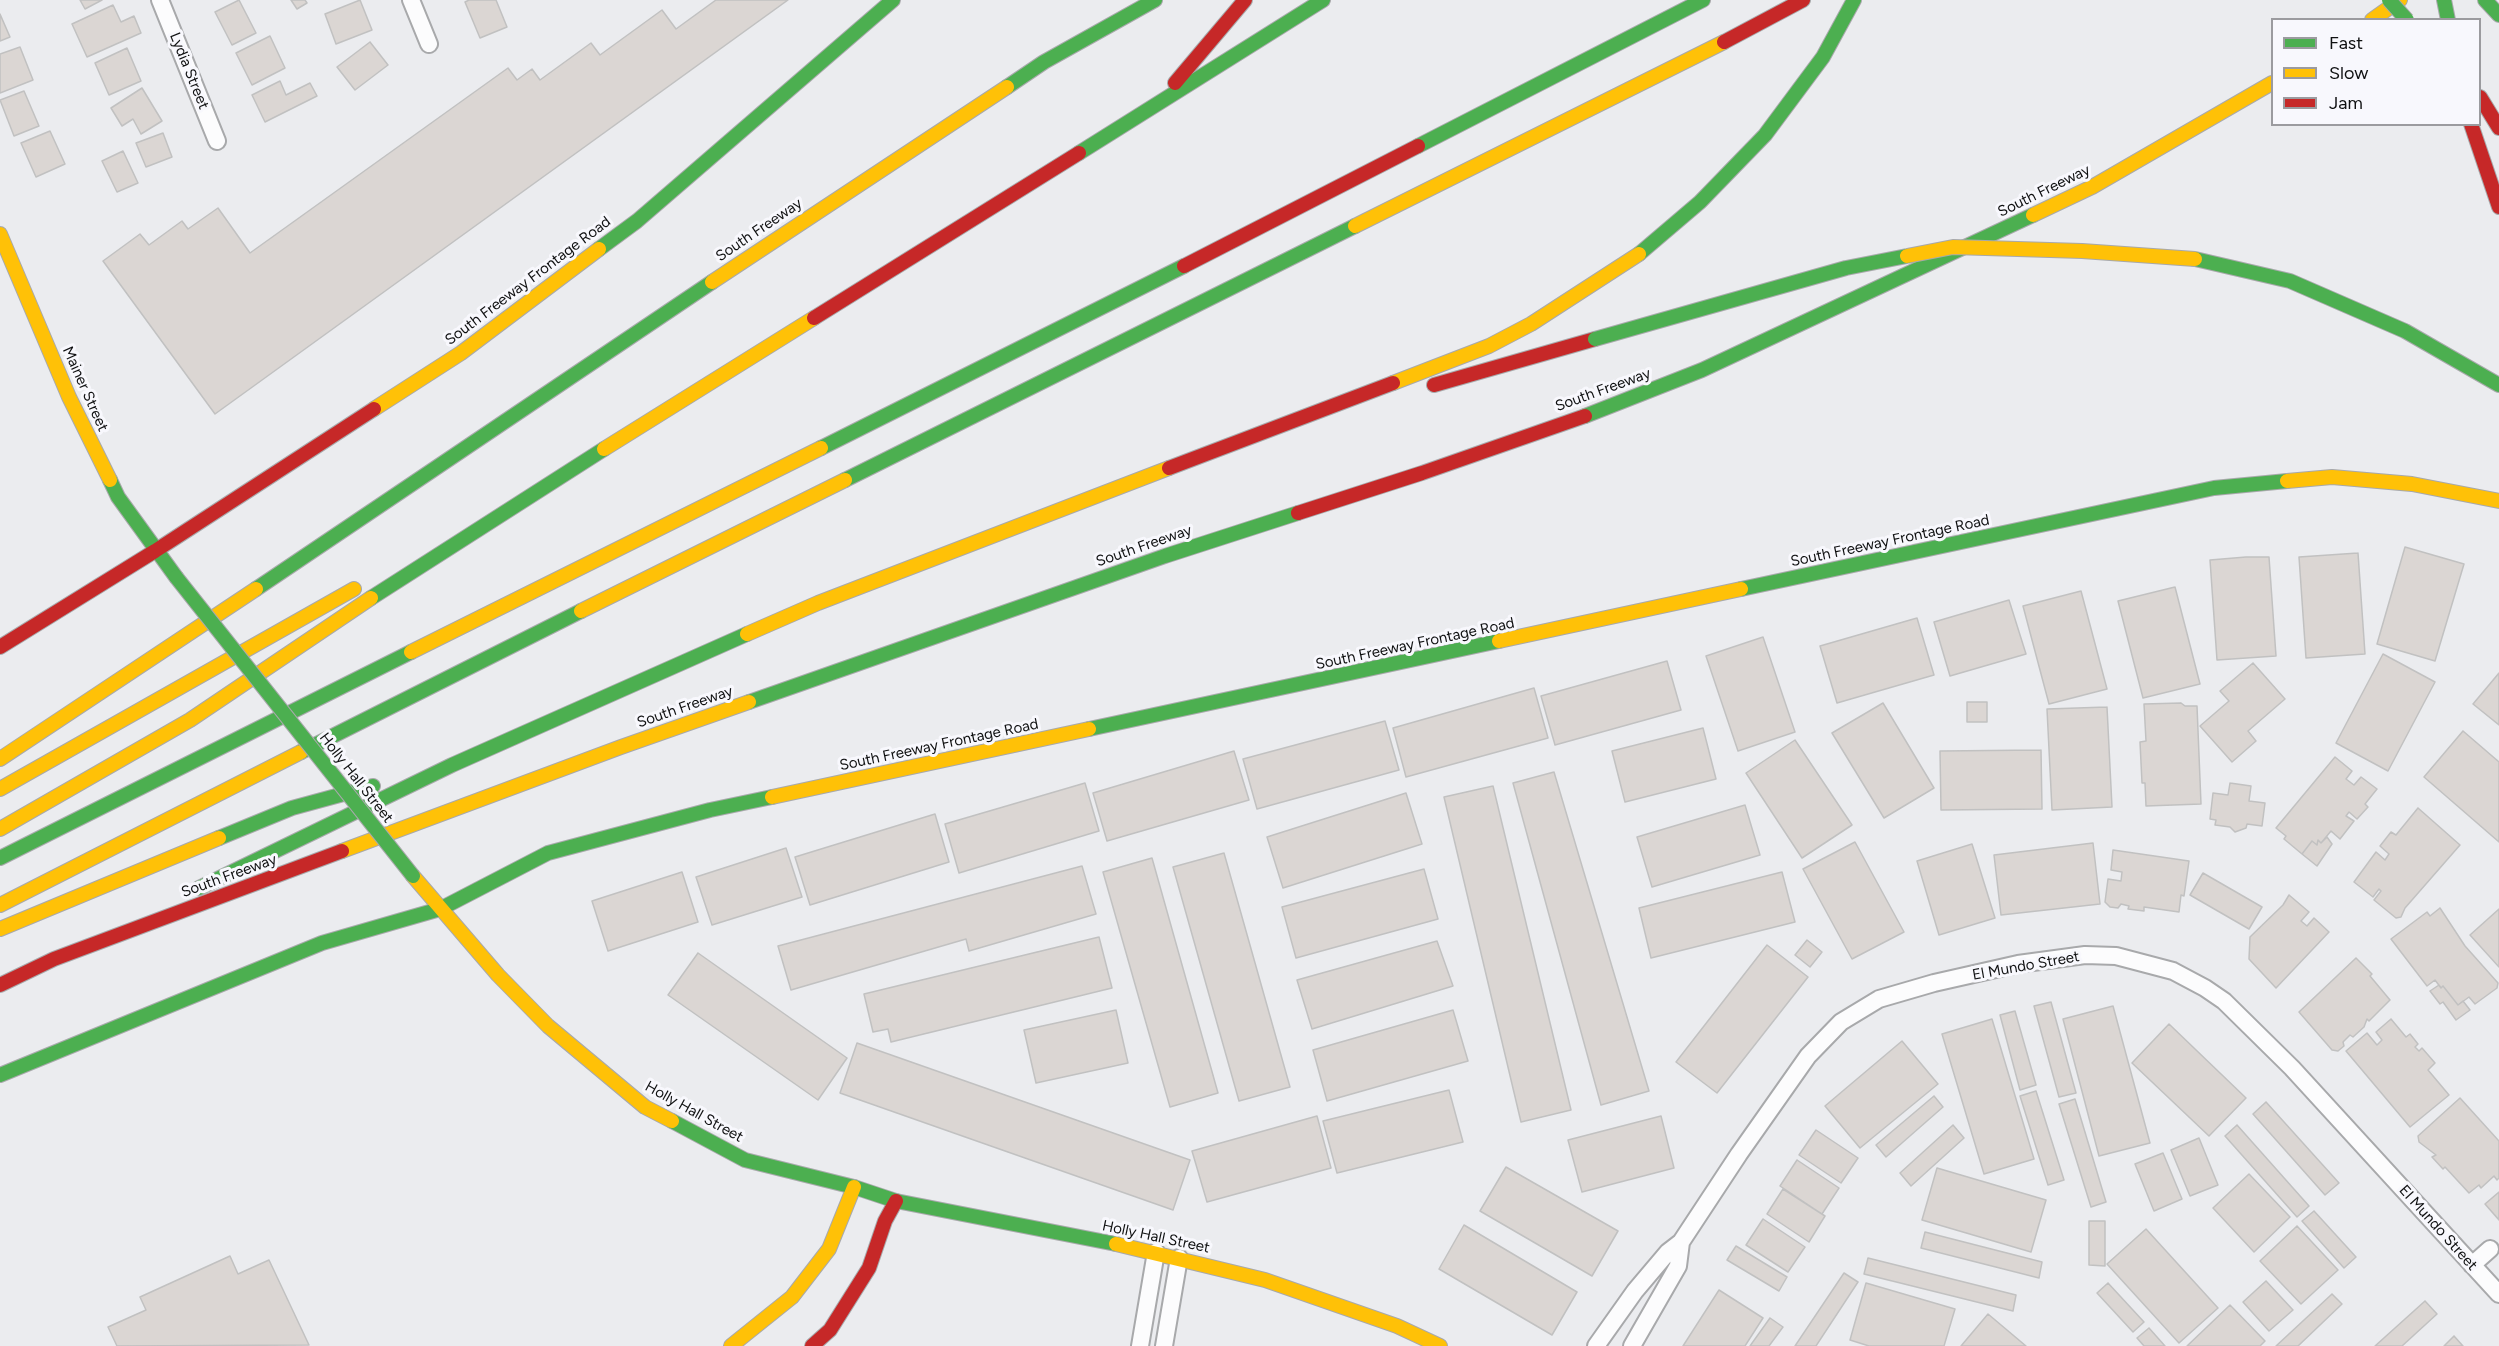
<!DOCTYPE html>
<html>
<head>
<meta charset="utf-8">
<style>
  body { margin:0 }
  #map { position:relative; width:2499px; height:1346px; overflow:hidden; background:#ebecef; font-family:Figtree,sans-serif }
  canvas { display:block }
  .legend { position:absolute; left:2271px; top:18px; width:210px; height:108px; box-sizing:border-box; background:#f8f8fd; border:2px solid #9b9b9f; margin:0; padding:8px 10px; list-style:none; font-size:18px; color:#0f1011 }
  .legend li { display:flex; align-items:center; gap:12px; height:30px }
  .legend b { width:30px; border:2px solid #9b9b9f }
</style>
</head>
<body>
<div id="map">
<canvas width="2499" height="1346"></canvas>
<ul class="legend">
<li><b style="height:8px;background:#4caf50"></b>Fast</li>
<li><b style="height:8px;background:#ffc107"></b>Slow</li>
<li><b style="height:8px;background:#c62828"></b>Jam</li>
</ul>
</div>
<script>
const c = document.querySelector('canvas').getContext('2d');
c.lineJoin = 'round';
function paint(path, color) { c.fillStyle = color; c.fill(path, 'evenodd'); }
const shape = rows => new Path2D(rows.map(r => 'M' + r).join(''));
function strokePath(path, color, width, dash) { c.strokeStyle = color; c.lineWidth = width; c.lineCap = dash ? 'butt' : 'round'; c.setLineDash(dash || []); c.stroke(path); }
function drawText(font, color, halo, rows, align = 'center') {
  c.font = font + ' Figtree,sans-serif'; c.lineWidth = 6; c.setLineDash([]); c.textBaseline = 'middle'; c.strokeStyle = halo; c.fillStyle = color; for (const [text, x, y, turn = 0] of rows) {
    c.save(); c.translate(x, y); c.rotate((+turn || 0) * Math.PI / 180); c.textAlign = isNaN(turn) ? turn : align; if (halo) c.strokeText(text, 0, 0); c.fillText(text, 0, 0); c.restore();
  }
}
const building = shape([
  [80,0,102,0,85,9,80,0],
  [239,0,256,33,232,45,215,12,239,0],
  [291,0,305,0,307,3,297,9,291,0],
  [360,0,372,30,336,44,325,14,360,0],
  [469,0,496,0,507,27,480,38,465,2,469,0],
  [716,0,788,0,215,414,103,261,140,234,149,245,182,221,188,229,218,208,250,253,508,68,517,80,532,69,540,80,591,43,600,55,662,10,676,29,716,0],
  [113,5,121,22,134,16,141,33,87,57,72,24,113,5],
  [0,14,10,37,0,41,0,14],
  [270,36,285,68,252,85,236,53,270,36],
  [370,42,388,65,355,90,337,67,370,42],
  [20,47,33,80,0,93,0,54,20,47],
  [127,48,141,81,109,95,95,63,127,48],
  [280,81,286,95,310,83,317,96,265,122,252,95,280,81],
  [142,88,162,121,141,134,133,119,122,126,111,108,142,88],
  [24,91,39,126,14,136,0,100,24,91],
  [50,131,65,164,36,177,21,143,50,131],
  [163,133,172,157,146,167,136,143,163,133],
  [123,151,138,183,117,192,102,161,123,151],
  [2405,547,2464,564,2435,661,2377,644,2405,547],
  [2358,553,2365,654,2306,658,2299,557,2358,553],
  [2246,557,2269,557,2276,656,2217,660,2210,560,2246,557],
  [2175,587,2200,684,2143,698,2118,601,2175,587],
  [2081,591,2107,689,2049,704,2023,606,2081,591],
  [2009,600,2026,654,1950,676,1934,622,2009,600],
  [1917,618,1934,675,1837,703,1820,646,1917,618],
  [1763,637,1795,732,1738,751,1706,656,1763,637],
  [2383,654,2435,682,2388,771,2336,743,2383,654],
  [1667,661,1681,710,1555,745,1541,696,1667,661],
  [2253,663,2285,699,2248,731,2256,741,2232,762,2200,726,2229,701,2220,691,2253,663],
  [2499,673,2499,725,2473,704,2499,673],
  [1534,688,1548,738,1406,777,1393,728,1534,688],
  [1967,702,1987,702,1987,722,1967,722,1967,702],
  [1883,703,1934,788,1884,818,1832,733,1883,703],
  [2181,703,2185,706,2197,706,2201,804,2146,806,2145,783,2142,783,2140,742,2146,741,2144,704,2181,703],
  [2107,707,2112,807,2052,810,2047,709,2107,707],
  [1385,721,1399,770,1257,809,1243,759,1385,721],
  [1703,728,1716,779,1625,802,1612,751,1703,728],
  [2463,731,2499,762,2499,842,2424,777,2463,731],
  [1795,740,1852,825,1802,858,1746,773,1795,740],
  [2041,750,2042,809,1941,810,1940,751,2041,750],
  [1234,751,1249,800,1107,841,1093,793,1234,751],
  [2335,757,2352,771,2346,779,2354,785,2361,777,2377,789,2365,804,2368,807,2357,819,2349,812,2346,816,2354,821,2340,839,2331,831,2321,843,2318,840,2317,845,2312,841,2302,854,2284,839,2286,836,2276,828,2335,757],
  [1554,772,1649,1091,1601,1105,1513,783,1554,772],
  [1085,783,1099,831,959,873,945,824,1085,783],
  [2230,783,2251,786,2249,801,2265,803,2262,826,2247,824,2246,828,2235,832,2230,827,2215,825,2216,820,2210,819,2213,793,2228,795,2230,783],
  [1493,786,1571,1110,1521,1122,1444,797,1493,786],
  [1406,793,1422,844,1283,888,1267,837,1406,793],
  [1745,805,1760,855,1652,887,1637,837,1745,805],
  [2418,808,2460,845,2405,908,2401,917,2396,918,2374,900,2381,891,2379,889,2373,897,2354,882,2376,852,2385,860,2389,854,2380,846,2391,832,2396,835,2418,808],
  [935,814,949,862,810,905,795,857,935,814],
  [2327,837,2332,844,2317,866,2302,854,2312,841,2317,845,2318,840,2321,843,2327,837],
  [1855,842,1904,932,1852,959,1803,869,1855,842],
  [2093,843,2100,904,2001,915,1994,855,2093,843],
  [1972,844,1995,918,1939,935,1917,861,1972,844],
  [786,848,802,897,712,925,696,877,786,848],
  [2113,850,2189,861,2184,896,2181,895,2179,912,2144,907,2144,911,2128,909,2129,906,2121,904,2118,908,2110,907,2105,902,2108,879,2121,881,2122,872,2111,870,2113,850],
  [1224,853,1290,1087,1239,1101,1173,867,1224,853],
  [1152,858,1218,1093,1170,1107,1103,872,1152,858],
  [1082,866,1096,914,969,951,966,939,791,990,778,946,1082,866],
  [1424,869,1438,919,1296,958,1282,907,1424,869],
  [682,872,698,922,608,951,592,901,682,872],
  [1782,872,1795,922,1651,958,1639,908,1782,872],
  [2203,873,2262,907,2249,929,2190,895,2203,873],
  [2289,895,2309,912,2301,921,2307,926,2314,918,2329,932,2276,988,2249,959,2250,937,2283,905,2289,895],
  [2440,908,2465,946,2498,983,2497,988,2475,1004,2469,997,2458,1005,2443,986,2441,988,2435,980,2427,986,2391,939,2427,912,2430,916,2440,908],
  [2499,909,2499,967,2470,935,2499,909],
  [1099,937,1112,988,891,1042,888,1029,873,1032,864,994,1099,937],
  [1807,940,1822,952,1810,967,1795,955,1807,940],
  [1437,941,1453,986,1312,1029,1297,980,1437,941],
  [1767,945,1808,977,1717,1093,1676,1062,1767,945],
  [698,953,847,1058,818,1100,668,995,698,953],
  [2356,958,2372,974,2370,976,2390,1000,2369,1021,2367,1019,2364,1027,2353,1037,2350,1035,2343,1042,2344,1046,2338,1051,2332,1050,2299,1012,2356,958],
  [2439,985,2441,988,2443,986,2458,1005,2463,1001,2470,1010,2456,1020,2443,1002,2440,1004,2430,991,2439,985],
  [2051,1002,2076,1093,2059,1097,2034,1006,2051,1002],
  [2113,1006,2150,1143,2099,1156,2063,1019,2113,1006],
  [1116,1010,1128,1063,1036,1083,1024,1030,1116,1010],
  [1453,1010,1468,1061,1327,1101,1313,1050,1453,1010],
  [2015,1011,2036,1085,2020,1090,2000,1015,2015,1011],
  [1992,1019,2034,1159,1984,1174,1942,1034,1992,1019],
  [2391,1019,2406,1037,2410,1034,2418,1044,2415,1047,2419,1051,2422,1048,2435,1063,2428,1070,2449,1095,2410,1127,2346,1051,2367,1033,2377,1045,2382,1040,2376,1032,2391,1019],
  [2169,1024,2246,1098,2209,1136,2132,1063,2169,1024],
  [1902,1041,1938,1084,1860,1148,1825,1106,1902,1041],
  [857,1043,1190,1160,1173,1210,840,1093,857,1043],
  [1449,1090,1463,1142,1337,1173,1323,1121,1449,1090],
  [2036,1091,2064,1180,2048,1185,2020,1096,2036,1091],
  [1934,1096,1943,1107,1886,1157,1876,1145,1934,1096],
  [2460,1098,2499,1141,2499,1178,2497,1180,2494,1176,2481,1188,2479,1185,2469,1193,2445,1167,2443,1169,2432,1157,2436,1155,2419,1142,2418,1136,2460,1098],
  [2075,1099,2106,1202,2091,1207,2059,1104,2075,1099],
  [2266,1102,2339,1183,2325,1195,2253,1114,2266,1102],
  [1317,1116,1331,1168,1207,1202,1192,1151,1317,1116],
  [1661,1116,1674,1168,1582,1192,1568,1140,1661,1116],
  [1953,1125,1964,1138,1911,1186,1900,1173,1953,1125],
  [2237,1125,2309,1206,2297,1217,2225,1136,2237,1125],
  [1816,1130,1858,1158,1841,1183,1799,1155,1816,1130],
  [2199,1138,2218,1185,2190,1196,2171,1150,2199,1138],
  [2163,1153,2182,1199,2154,1211,2135,1164,2163,1153],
  [1797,1160,1839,1188,1822,1214,1780,1186,1797,1160],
  [1506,1167,1618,1231,1592,1276,1480,1211,1506,1167],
  [1937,1168,2046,1200,2031,1252,1922,1220,1937,1168],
  [2249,1174,2290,1217,2254,1252,2213,1208,2249,1174],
  [1783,1189,1825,1216,1809,1242,1767,1214,1783,1189],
  [2499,1192,2499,1220,2485,1204,2499,1192],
  [2314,1211,2356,1257,2344,1268,2302,1221,2314,1211],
  [1763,1219,1805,1247,1788,1272,1746,1245,1763,1219],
  [2089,1221,2105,1221,2105,1266,2089,1265,2089,1221],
  [1464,1225,1577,1292,1552,1335,1439,1269,1464,1225],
  [2297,1226,2338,1270,2301,1304,2260,1261,2297,1226],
  [2146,1229,2218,1308,2179,1343,2107,1264,2146,1229],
  [1925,1232,2042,1262,2039,1278,1921,1248,1925,1232],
  [1736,1246,1787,1277,1779,1291,1727,1260,1736,1246],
  [230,1256,238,1274,269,1260,309,1345,117,1346,108,1327,146,1310,140,1297,230,1256],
  [1868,1258,2016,1295,2013,1311,1864,1274,1868,1258],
  [1844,1273,1858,1282,1816,1346,1795,1346,1844,1273],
  [2266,1281,2293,1310,2269,1331,2243,1302,2266,1281],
  [1866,1283,1955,1309,1944,1346,1869,1346,1850,1340,1866,1283],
  [2108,1283,2144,1322,2133,1332,2097,1293,2108,1283],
  [1719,1290,1763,1318,1745,1346,1683,1346,1719,1290],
  [2332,1294,2342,1304,2298,1346,2276,1346,2332,1294],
  [2425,1301,2437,1314,2402,1346,2375,1346,2425,1301],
  [2230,1305,2265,1341,2260,1346,2187,1346,2230,1305],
  [1988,1314,2026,1346,1961,1346,1988,1314],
  [1770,1318,1783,1327,1769,1346,1750,1346,1770,1318],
  [2149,1328,2165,1346,2144,1346,2137,1338,2149,1328],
  [2454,1336,2463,1346,2444,1346,2454,1336]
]);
paint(building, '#dbd6d3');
strokePath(building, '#c1c1c1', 1.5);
const street = shape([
  [160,0,217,141],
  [411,0,429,44],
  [2472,1265,2490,1249],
  [1140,1346,1156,1252],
  [1164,1346,1179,1258],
  [1596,1346,1635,1291,1668,1252,1681,1242,1739,1154,1808,1056,1841,1022,1879,999,1934,983,2018,964,2085,955,2116,956,2173,971,2205,988,2224,1001,2292,1068,2499,1294],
  [1632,1346,1678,1266,1681,1242]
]);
const fast = shape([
  [2444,0,2448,20],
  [2485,0,2499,15],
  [1007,87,1044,62,1155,0],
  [1418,146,1703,0],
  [1079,153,1323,0],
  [599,249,637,221,893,0],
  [1639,254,1700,202,1765,135,1823,57,1854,0],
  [2195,259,2290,281,2405,331,2499,385],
  [1585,416,1702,370,2033,215],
  [821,448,1184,266],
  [110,480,118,497,176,577],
  [845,480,1355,226],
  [256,589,712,282],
  [1741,589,2214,488,2287,481],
  [371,598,604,449],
  [749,702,1165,556,1298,513],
  [1089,729,1499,641],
  [301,752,581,611],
  [219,838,292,808,373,786],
  [0,858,411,652],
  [199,888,452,765,747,634],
  [440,909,548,853,710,810,772,797],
  [0,1075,322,943,440,909],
  [672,1121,745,1160,854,1187,896,1201,1116,1244]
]);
const slow = shape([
  [2372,20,2400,0],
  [2033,215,2092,187,2272,83],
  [1355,226,1724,42],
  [0,234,69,397,110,480],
  [712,282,1007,87],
  [1393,383,1489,346,1531,324,1639,254],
  [374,409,461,353,599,249],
  [604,449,814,318],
  [2287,481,2332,477,2412,484,2499,501],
  [581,611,845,480],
  [747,634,818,603,1169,468],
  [1499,641,1741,589],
  [411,652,821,448],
  [0,759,256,589],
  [0,789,354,589],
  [772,797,1089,729],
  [0,829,190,720,371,598],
  [342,851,621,747,749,702],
  [413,876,498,975,548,1026,645,1107,672,1121],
  [0,905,301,752],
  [0,929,219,838],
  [1116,1244,1265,1280,1397,1326,1440,1346],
  [731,1346,792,1297,829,1249,854,1187]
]);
const jam = shape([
  [1724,42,1803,0],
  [1175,83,1245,0],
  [2480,97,2499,128],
  [2471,124,2499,207],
  [1184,266,1418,146],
  [814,318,1079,153],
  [1434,385,1595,339],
  [1169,468,1393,383],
  [1298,513,1422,473,1585,416],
  [155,551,374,409],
  [0,647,155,551],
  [0,985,54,959,342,851],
  [812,1346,830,1330,869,1268,885,1221,896,1201]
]);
strokePath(street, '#a8a9ab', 20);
strokePath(fast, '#a8a9ab', 16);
strokePath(slow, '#a8a9ab', 16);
strokePath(jam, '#a8a9ab', 16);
strokePath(street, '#fcfcfd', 16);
strokePath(fast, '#4caf50', 14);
strokePath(slow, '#ffc107', 14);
strokePath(jam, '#c62828', 14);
const fastBridge = shape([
  [2389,0,2407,20],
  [1595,339,1846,268,1907,256],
  [176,577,413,876]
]);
const slowBridge = shape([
  [1907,256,1953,247,2082,251,2195,259]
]);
strokePath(fastBridge, '#a8a9ab', 16, []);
strokePath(slowBridge, '#a8a9ab', 16, []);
strokePath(fastBridge, '#4caf50', 14);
strokePath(slowBridge, '#ffc107', 14);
drawText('15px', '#0f1011', '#f8f8fd', [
  ["Lydia Street",189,71,68],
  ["South Freeway",2044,191,-26],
  ["South Freeway",759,230,-34],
  ["South Freeway Frontage Road",528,281,-37],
  ["Mainer Street",85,389,66],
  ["South Freeway",1603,390,-20],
  ["South Freeway Frontage Road",1890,541,-12],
  ["South Freeway",1144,546,-19],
  ["South Freeway Frontage Road",1415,644,-12],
  ["South Freeway",685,707,-19],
  ["South Freeway Frontage Road",939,745,-12],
  ["Holly Hall Street",356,778,52],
  ["South Freeway",229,876,-20],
  ["El Mundo Street",2026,966,-10],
  ["Holly Hall Street",694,1112,29],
  ["El Mundo Street",2438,1228,48],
  ["Holly Hall Street",1156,1237,12]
]);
</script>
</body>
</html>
